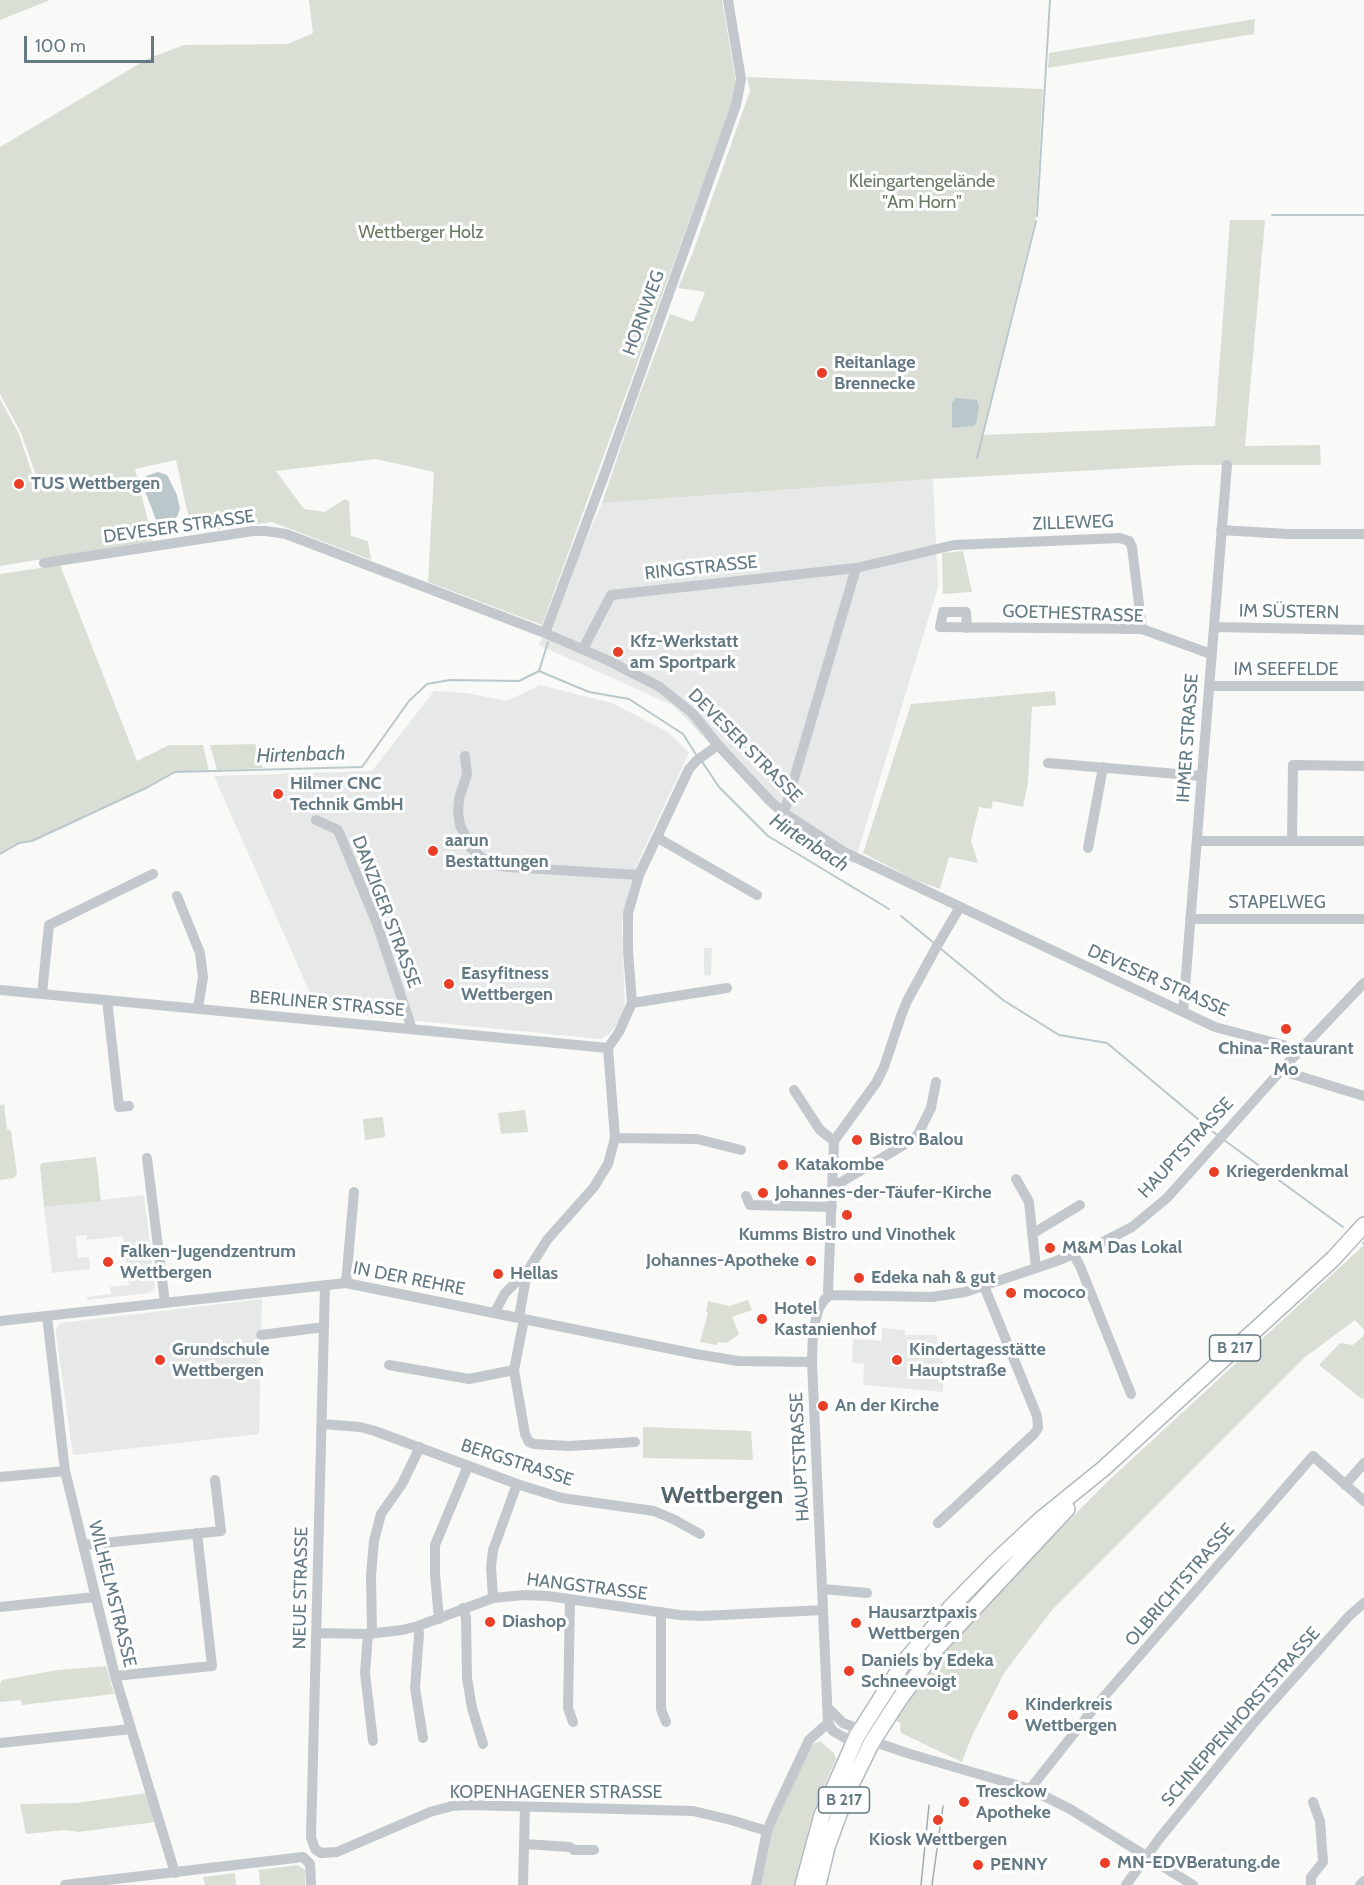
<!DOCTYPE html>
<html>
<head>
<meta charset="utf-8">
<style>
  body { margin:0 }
  #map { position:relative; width:1364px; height:1885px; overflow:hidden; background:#f9f9f7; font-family:Cabin,sans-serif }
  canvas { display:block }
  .scale { position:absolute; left:24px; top:36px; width:130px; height:27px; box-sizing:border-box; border:3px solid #637983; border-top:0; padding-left:8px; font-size:18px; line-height:21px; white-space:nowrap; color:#637983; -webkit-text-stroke:4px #fff; paint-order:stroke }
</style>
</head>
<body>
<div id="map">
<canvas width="1364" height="1885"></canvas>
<div class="scale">100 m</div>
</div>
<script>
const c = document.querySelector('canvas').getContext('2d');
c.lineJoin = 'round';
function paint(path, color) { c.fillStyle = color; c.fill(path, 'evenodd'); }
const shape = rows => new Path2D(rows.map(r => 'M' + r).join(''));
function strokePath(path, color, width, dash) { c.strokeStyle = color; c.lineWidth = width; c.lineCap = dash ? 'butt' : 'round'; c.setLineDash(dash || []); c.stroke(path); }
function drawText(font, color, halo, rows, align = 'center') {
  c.font = font + ' Cabin,sans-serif'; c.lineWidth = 6; c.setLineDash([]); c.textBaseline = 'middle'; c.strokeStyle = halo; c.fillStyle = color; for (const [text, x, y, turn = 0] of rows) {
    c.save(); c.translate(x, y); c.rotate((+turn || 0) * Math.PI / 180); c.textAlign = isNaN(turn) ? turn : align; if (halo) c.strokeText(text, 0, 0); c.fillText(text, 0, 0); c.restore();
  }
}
paint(shape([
  [933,479,938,587,854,864,774,812,674,706,539,645,602,503],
  [540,685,612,703,668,732,689,753,642,853,632,880,622,920,625,1014,609,1034,600,1039,318,1011,214,776,372,771,434,691,466,693,507,701],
  [704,948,712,948,711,976,704,975],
  [144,1195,155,1286,153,1291,149,1293,87,1300,87,1297,111,1294,110,1287,129,1285,123,1236,87,1240,86,1235,76,1236,78,1258,89,1257,90,1269,52,1273,44,1207],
  [262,1299,259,1434,73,1455,56,1334,56,1329,61,1323],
  [882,1328,905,1330,905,1335,936,1335,944,1368,943,1392,863,1385,864,1364,852,1363,853,1339,882,1341]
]), '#e7e9e8');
paint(shape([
  [0,0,50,0,0,20],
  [309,0,722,0,737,89,542,625,428,582,434,472,376,459,276,471,304,509,325,512,345,499,349,501,351,536,368,541,371,560,272,522,192,533,176,460,135,469,153,541,0,566,0,399,19,434,34,479,40,486,21,433,0,394,0,147,147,59,184,45,288,44,313,33],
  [1255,19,1254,34,1048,68,1049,53],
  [747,77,1043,89,1036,216,982,435,1215,426,1230,220,1265,220,1245,446,1320,445,1321,465,1189,465,933,479,602,503,629,423,670,314,693,322,705,292,678,288,693,252,750,91],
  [963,551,972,592,943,594,942,553],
  [60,565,137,761,169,745,203,745,209,771,175,772,148,787,32,841,19,843,0,854,0,574],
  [1055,691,1056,705,1032,707,1028,783,1023,807,993,801,991,809,979,807,971,841,978,863,949,857,940,889,913,879,863,853,911,704],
  [255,744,263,768,217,770,210,745],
  [4,1104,7,1129,11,1131,17,1174,14,1178,0,1180,0,1105],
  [525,1110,528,1132,501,1134,498,1113],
  [383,1117,385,1137,365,1140,363,1119],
  [96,1157,101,1201,44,1207,40,1166,42,1163],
  [1364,1245,1364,1330,1355,1320,1304,1358,1052,1610,1004,1673,971,1738,962,1762,901,1733,900,1723,894,1720,939,1656,969,1622,1106,1483],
  [748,1300,752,1310,732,1317,739,1334,727,1343,718,1342,717,1345,700,1342,708,1313,706,1312,708,1301,729,1306],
  [1364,1335,1364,1396,1362,1399,1319,1365,1340,1343,1353,1345],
  [643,1427,751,1431,753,1460,643,1458],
  [106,1666,114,1694,22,1705,21,1700,0,1702,0,1684,2,1680,58,1670],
  [820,1741,834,1753,836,1759,814,1810,794,1885,757,1885,767,1831,813,1744],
  [147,1793,156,1822,78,1832,66,1830,26,1834,20,1804,76,1803],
  [298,1865,305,1870,305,1885,260,1885,259,1870],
  [235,1873,236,1885,205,1885,203,1877]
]), '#dadfd6');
paint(shape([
  [956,398,977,400,979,407,976,424,973,426,952,428,952,403],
  [158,472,167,475,177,495,180,509,177,517,168,524,157,522,143,486,146,476]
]), '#bac8cb');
strokePath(shape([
  [1272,215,1364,215],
  [1037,216,1050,0],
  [977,458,1036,221],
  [539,671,548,642],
  [701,760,719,787,768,836,889,909],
  [0,854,19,843,32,841,148,787,175,772,362,767,409,701,427,684,450,680,519,681,539,671,589,692,629,699,683,734,697,756],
  [901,916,934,943],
  [941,949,1003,1000,1059,1035,1107,1043,1217,1135],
  [1224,1140,1343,1227],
  [1363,1243,1364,1244]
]), '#bac8cb', 2);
const primary = shape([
  [803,1885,822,1815,857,1736,904,1662,950,1608,994,1563,1040,1520,1103,1469,1333,1259,1364,1225],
  [818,1885,827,1847,846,1795,872,1742,899,1700,936,1649,1067,1509]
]);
strokePath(primary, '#b3babe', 18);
strokePath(shape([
  [1221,530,1288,534,1364,534],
  [44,563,253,531,266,531,286,534,545,633,607,660,660,687,693,714,718,745,770,801,784,813,844,852,1215,1027,1283,1045,1296,1055],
  [1214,627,1364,630],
  [967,628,966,612,943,612,940,627,1142,629,1211,654],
  [545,633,605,473,736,105,741,79,728,0],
  [583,649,611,595,856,568,954,545,1120,538,1129,541,1132,547,1142,629],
  [1209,686,1364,686],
  [465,756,467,774,459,799,458,812,460,825,471,848,481,857,494,865,508,867,639,875],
  [1048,763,1201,776],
  [784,813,856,568],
  [316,820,338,830,377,924,412,1029],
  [658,838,757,895],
  [1197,841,1364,841],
  [1292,841,1293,765,1364,766],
  [1088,848,1103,767],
  [177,896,200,953,203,977,198,1008],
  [1190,919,1364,919],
  [0,990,608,1048],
  [42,994,49,925,153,874],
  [107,1000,119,1107,129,1106],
  [632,1003,727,988],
  [1183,1012,1227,465],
  [1284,1067,1292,1074,1364,1096],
  [794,1090,820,1130,834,1141],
  [615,1138,697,1139,741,1150],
  [834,1141,876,1083,884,1067,901,1016,907,1001,937,946,960,907],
  [147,1158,165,1303],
  [1016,1179,1029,1202,1036,1268],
  [833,1187,912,1140,918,1134,931,1108,936,1082],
  [746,1196,750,1205,832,1207],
  [1032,1234,1080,1205],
  [1073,1254,1080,1266,1131,1394],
  [346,1283,354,1192],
  [325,1285,311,1837,315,1849,321,1853,337,1852,430,1812,452,1806,468,1805,693,1811,731,1820,767,1831],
  [830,1295,828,1291,834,1141],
  [495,1312,505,1293,527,1272,547,1240,594,1187,608,1164,615,1138,608,1048,619,1032,632,1003,628,950,628,913,639,875,689,769,696,761,718,745],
  [47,1316,65,1471,115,1676,175,1873],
  [519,1317,527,1272],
  [524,1319,514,1370,525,1434,529,1442,534,1444,569,1446,635,1442],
  [0,1321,346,1283,696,1354,738,1361,812,1362],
  [261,1335,324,1327],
  [389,1365,469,1379,514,1370],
  [322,1424,360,1427,375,1431,517,1484,562,1498,654,1511,675,1520,700,1534],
  [0,1477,65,1471],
  [1345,1485,1364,1463],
  [938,1523,1034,1434,1038,1428,1037,1416,984,1286],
  [84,1545,221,1531,215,1480],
  [823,1589,867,1593],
  [493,1598,491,1567,493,1550,517,1484],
  [570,1600,568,1708,573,1722],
  [0,1607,95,1597],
  [463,1608,466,1617,467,1678,472,1708,483,1744],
  [661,1613,661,1709,666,1722],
  [439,1619,435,1574,435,1545,468,1466],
  [418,1626,419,1634,415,1688,423,1738],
  [317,1633,368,1634,402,1630,418,1626,493,1598,524,1595,548,1596,680,1615,701,1616,823,1610],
  [372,1633,371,1575,374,1541,381,1514,402,1484,420,1447],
  [368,1634,365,1673,373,1741],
  [115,1676,212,1666,197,1533],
  [827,1707,843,1723,851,1726,857,1736],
  [0,1743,131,1729],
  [1030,1789,1094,1708,1313,1456,1364,1501],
  [524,1844,570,1847,574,1850,594,1850],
  [65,1885,303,1857,310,1864,311,1885],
  [523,1885,525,1807],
  [756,1885,767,1831,776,1810,809,1740,828,1723],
  [1126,1885,1159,1839,1252,1725,1349,1616,1364,1603],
  [1193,1885,1070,1809,1030,1789,910,1754,857,1736,845,1738,833,1731,828,1723,812,1362,813,1330,819,1308,825,1299,830,1295,932,1297,965,1292,1054,1262,1103,1242,1132,1227,1167,1198,1284,1067,1364,983],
  [1311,1885,1311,1877,1323,1862,1320,1821,1313,1802],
  [1360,1885,1364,1881]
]), '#c2c8cb', 10);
strokePath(primary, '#fff', 15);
strokePath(shape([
  [921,1885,929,1805],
  [932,1885,943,1806]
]), '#a1abaf', 1.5);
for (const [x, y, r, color] of [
  [822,373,6,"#ea3e26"],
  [19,484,6,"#ea3e26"],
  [618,652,6,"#ea3e26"],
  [278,794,6,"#ea3e26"],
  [433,851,6,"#ea3e26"],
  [449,984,6,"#ea3e26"],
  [1286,1029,6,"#ea3e26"],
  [857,1140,6,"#ea3e26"],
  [783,1165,6,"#ea3e26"],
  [1214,1172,6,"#ea3e26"],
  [763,1193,6,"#ea3e26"],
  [847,1215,6,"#ea3e26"],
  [1050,1248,6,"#ea3e26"],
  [811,1261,6,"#ea3e26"],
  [108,1262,6,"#ea3e26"],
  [498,1274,6,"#ea3e26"],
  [859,1278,6,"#ea3e26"],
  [1011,1293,6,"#ea3e26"],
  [762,1319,6,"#ea3e26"],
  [160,1360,6,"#ea3e26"],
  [897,1360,6,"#ea3e26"],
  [823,1406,6,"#ea3e26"],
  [490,1622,6,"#ea3e26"],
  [856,1623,6,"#ea3e26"],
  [849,1671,6,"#ea3e26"],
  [1013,1715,6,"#ea3e26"],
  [964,1802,6,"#ea3e26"],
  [938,1820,6,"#ea3e26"],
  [1105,1863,6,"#ea3e26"],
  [978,1865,6,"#ea3e26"]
]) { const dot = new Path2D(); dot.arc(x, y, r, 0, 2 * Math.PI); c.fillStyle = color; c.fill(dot); strokePath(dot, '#fff', 2); }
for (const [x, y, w] of [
  [1235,1348,51],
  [844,1800,51]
]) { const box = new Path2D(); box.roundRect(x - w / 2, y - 13, w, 26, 4.5); c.fillStyle = '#fff'; c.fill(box); strokePath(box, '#637983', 1.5); }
drawText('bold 16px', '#637983', null, [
  ["B 217",1235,1348],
  ["B 217",844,1800]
]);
drawText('18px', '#697a62', '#fff', [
  ["Kleingartengelände",922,182],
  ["\"Am Horn\"",922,203],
  ["Wettberger Holz",421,233]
]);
drawText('18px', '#637983', '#fff', [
  ["HORNWEG",644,313,-70],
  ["ZILLEWEG",1073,523,-2],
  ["DEVESER STRASSE",179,527,-8],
  ["RINGSTRASSE",701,568,-6],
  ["IM SÜSTERN",1289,612,1],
  ["GOETHESTRASSE",1073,614,2],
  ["IM SEEFELDE",1286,670],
  ["IHMER STRASSE",1188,738,-86],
  ["DEVESER STRASSE",745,746,45],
  ["STAPELWEG",1277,903],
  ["DANZIGER STRASSE",386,912,69],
  ["DEVESER STRASSE",1158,981,24],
  ["BERLINER STRASSE",327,1004,5],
  ["HAUPTSTRASSE",1186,1148,-47],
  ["IN DER REHRE",409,1279,11],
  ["HAUPTSTRASSE",800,1457,-93],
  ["BERGSTRASSE",517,1463,18],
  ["OLBRICHTSTRASSE",1180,1585,-49],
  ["HANGSTRASSE",587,1587,7],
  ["NEUE STRASSE",301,1588,-89],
  ["WILHELMSTRASSE",112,1594,76],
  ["SCHNEPPENHORSTSTRASSE",1241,1717,-49],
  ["KOPENHAGENER STRASSE",556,1793]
]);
drawText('bold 18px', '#637983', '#fff', [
  ["Reitanlage",834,363],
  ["Brennecke",834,384],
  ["TUS Wettbergen",31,484],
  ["Kfz-Werkstatt",630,642],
  ["am Sportpark",630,663],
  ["Hilmer CNC",290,784],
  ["Technik GmbH",290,805],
  ["aarun",445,841],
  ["Bestattungen",445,862],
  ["Easyfitness",461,974],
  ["Wettbergen",461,995],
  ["China-Restaurant",1286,1049,"center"],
  ["Mo",1286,1070,"center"],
  ["Bistro Balou",869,1140],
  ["Katakombe",795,1165],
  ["Kriegerdenkmal",1226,1172],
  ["Johannes-der-Täufer-Kirche",775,1193],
  ["Kumms Bistro und Vinothek",847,1235,"center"],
  ["M&M Das Lokal",1062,1248],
  ["Falken-Jugendzentrum",120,1252],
  ["Wettbergen",120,1273],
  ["Johannes-Apotheke",799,1261,"right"],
  ["Hellas",510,1274],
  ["Edeka nah & gut",871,1278],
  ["mococo",1023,1293],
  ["Hotel",774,1309],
  ["Kastanienhof",774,1330],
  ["Grundschule",172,1350],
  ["Wettbergen",172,1371],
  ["Kindertagesstätte",909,1350],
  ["Hauptstraße",909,1371],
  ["An der Kirche",835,1406],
  ["Hausarztpaxis",868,1613],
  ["Wettbergen",868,1634],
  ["Diashop",502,1622],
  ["Daniels by Edeka",861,1661],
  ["Schneevoigt",861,1682],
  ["Kinderkreis",1025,1705],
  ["Wettbergen",1025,1726],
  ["Tresckow",976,1792],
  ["Apotheke",976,1813],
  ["Kiosk Wettbergen",938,1840,"center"],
  ["MN-EDVBeratung.de",1117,1863],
  ["PENNY",990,1865]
], 'left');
drawText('italic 20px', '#5e787d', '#fff', [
  ["Hirtenbach",301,755,-2],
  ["Hirtenbach",809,843,33]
]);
drawText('bold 24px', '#55666e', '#fff', [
  ["Wettbergen",722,1496]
]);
</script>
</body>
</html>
